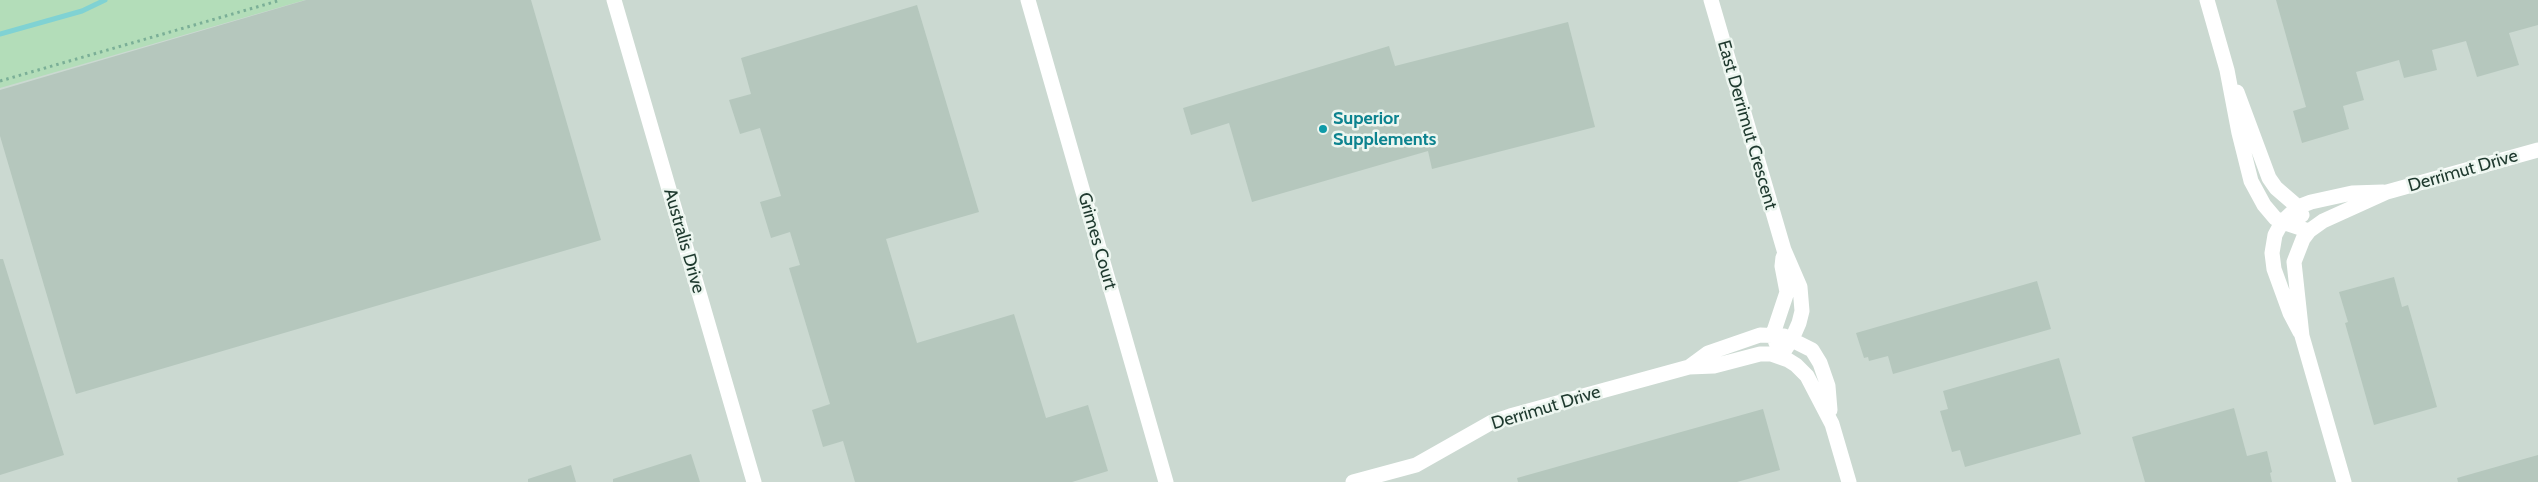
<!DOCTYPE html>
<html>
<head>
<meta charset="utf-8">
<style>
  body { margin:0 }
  canvas { display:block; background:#dceae2 }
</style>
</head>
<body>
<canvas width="2538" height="482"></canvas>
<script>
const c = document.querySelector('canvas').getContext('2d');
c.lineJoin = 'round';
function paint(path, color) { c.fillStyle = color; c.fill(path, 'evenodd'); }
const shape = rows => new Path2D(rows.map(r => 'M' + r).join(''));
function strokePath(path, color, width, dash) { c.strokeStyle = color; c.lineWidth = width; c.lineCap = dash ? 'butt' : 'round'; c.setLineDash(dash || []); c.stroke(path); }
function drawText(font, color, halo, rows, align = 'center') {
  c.font = font + ' Cabin,sans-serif'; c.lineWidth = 5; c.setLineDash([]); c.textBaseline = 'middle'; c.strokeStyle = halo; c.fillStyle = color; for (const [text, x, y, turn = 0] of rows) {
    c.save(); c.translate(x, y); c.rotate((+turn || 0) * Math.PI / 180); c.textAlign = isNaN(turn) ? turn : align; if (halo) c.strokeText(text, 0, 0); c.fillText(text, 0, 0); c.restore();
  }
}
paint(shape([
  [0,0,2538,0,2538,482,0,482]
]), '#cbd9d1');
paint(shape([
  [0,0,305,0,0,88]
]), '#b3ddb9');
strokePath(shape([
  [0,34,82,11,105,0]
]), '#80d2d3', 5);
paint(shape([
  [306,0,531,0,601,240,76,394,0,136,0,90],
  [2276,0,2538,0,2538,25,2509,33,2519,65,2477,77,2466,41,2432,50,2437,70,2404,78,2399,60,2356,72,2364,100,2343,106,2349,129,2302,143,2293,111,2306,107],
  [917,5,979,212,886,239,917,343,1014,314,1046,418,1088,405,1108,471,1072,482,855,482,843,441,823,447,812,410,830,404,789,268,800,265,790,232,771,238,760,202,781,196,760,128,740,134,729,100,751,94,741,58],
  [1568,22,1595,127,1432,169,1428,151,1252,202,1229,123,1191,135,1183,108,1389,46,1395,66],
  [0,259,3,259,64,455,0,475],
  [2394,277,2402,307,2408,305,2437,407,2374,425,2345,323,2348,322,2339,292],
  [2037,281,2051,329,1893,374,1888,356,1869,361,1868,357,1864,358,1856,333],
  [2059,358,2081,434,1965,467,1960,450,1952,452,1940,411,1948,409,1943,391],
  [2234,408,2247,456,2267,451,2272,472,2270,473,2272,482,2145,482,2132,437],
  [1763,409,1780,470,1737,482,1518,482,1517,478],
  [691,454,700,482,613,482,613,479],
  [2538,455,2538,482,2458,482,2457,478],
  [571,465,576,482,528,482,528,479]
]), '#b5c7bd');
strokePath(shape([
  [0,81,281,0]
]), '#7baf97', 3, [2.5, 4]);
strokePath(shape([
  [614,0,754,482],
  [1028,0,1166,482],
  [1711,0,1784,250,1800,287,1802,311,1799,323,1792,339,1780,357],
  [2207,0,2227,70,2239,133,2251,181,2264,205,2275,218,2282,222,2309,231],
  [2237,92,2269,178,2276,188,2298,207,2302,215],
  [2300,332,2290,313,2274,269,2272,253,2275,235,2282,222,2298,207,2311,202,2352,193,2383,192],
  [1776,343,1773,334,1787,292,1782,266,1783,257],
  [1689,367,1708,353,1760,335,1784,336,1812,350,1820,363,1828,386,1830,410],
  [1353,482,1416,465,1492,422,1510,416,1689,367,1714,366,1760,354,1771,354,1788,360,1796,365,1807,376,1832,424,1849,482],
  [2344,482,2302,336,2294,262,2303,239,2309,231,2323,221,2387,192,2538,150]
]), '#fff', 15);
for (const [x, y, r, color] of [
  [1323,129,5,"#0f9aa8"]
]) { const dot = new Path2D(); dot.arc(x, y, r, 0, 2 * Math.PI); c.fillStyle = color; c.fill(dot); strokePath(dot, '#edf6f0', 2); }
drawText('bold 18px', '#0d838f', '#edf6f0', [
  ["Superior",1333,119],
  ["Supplements",1333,140]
], 'left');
drawText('18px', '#1e392e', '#edf6f0', [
  ["East Derrimut Crescent",1747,125,74],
  ["Derrimut Drive",2463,171,-16],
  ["Australis Drive",684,241,74],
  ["Grimes Court",1097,241,74],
  ["Derrimut Drive",1546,408,-17]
]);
</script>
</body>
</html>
